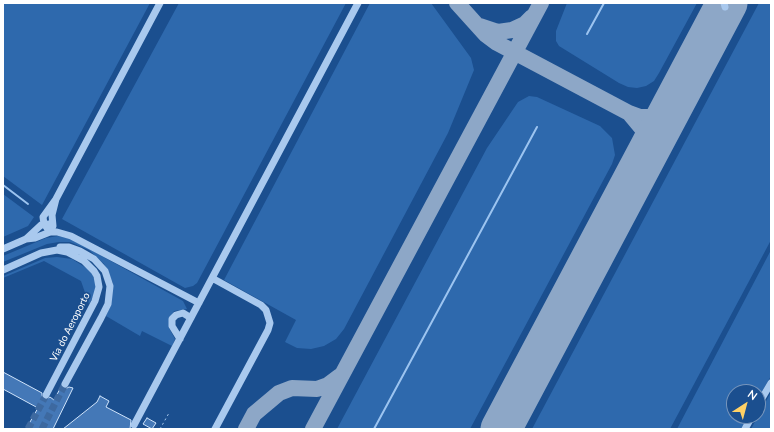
<!DOCTYPE html>
<html>
<head>
<meta charset="utf-8">
<style>
  body { margin:0 }
  #map { position:relative; width:774px; height:432px; overflow:hidden; background:#1b4f8f; font-family:Lato,sans-serif }
  canvas { display:block }
  .frame { position:absolute; inset:0; border:4px solid #fff; pointer-events:none }
  .north { position:absolute; left:726px; top:384px; width:40px; height:40px; box-sizing:border-box; background:#1b4f8f; border:1px solid #7695bc; border-radius:50%; rotate:36deg; font-size:11px; font-weight:700; line-height:16px; text-align:center; color:#fff }
  .north::after { content:''; display:block; margin:auto; width:14px; height:18px; background:#ffd166; clip-path:polygon(50% 0,100% 100%,50% 72%,0 100%) }
</style>
</head>
<body>
<div id="map">
<canvas width="774" height="432"></canvas>
<div class="frame"></div>
<div class="north">N</div>
</div>
<script>
const c = document.querySelector('canvas').getContext('2d');
c.lineJoin = 'round';
function paint(path, color) { c.fillStyle = color; c.fill(path, 'evenodd'); }
const shape = rows => new Path2D(rows.map(r => 'M' + r).join(''));
function strokePath(path, color, width, dash) { c.strokeStyle = color; c.lineWidth = width; c.lineCap = dash ? 'butt' : 'round'; c.setLineDash(dash || []); c.stroke(path); }
function drawText(font, color, halo, rows, align = 'center') {
  c.font = font + ' Lato,sans-serif'; c.lineWidth = 3.5; c.setLineDash([]); c.textBaseline = 'middle'; c.strokeStyle = halo; c.fillStyle = color; for (const [text, x, y, turn = 0] of rows) {
    c.save(); c.translate(x, y); c.rotate((+turn || 0) * Math.PI / 180); c.textAlign = isNaN(turn) ? turn : align; if (halo) c.strokeText(text, 0, 0); c.fillText(text, 0, 0); c.restore();
  }
}
paint(shape([
  [3,3,150,3,42,205,3,176],
  [179,3,346,3,197,283,193,286,185,288,62,219],
  [370,3,431,3,471,58,474,70,448,133,344,329,336,339,324,346,311,349,297,348,285,342,296,320,224,280],
  [567,3,697,3,659,73,654,81,646,86,637,88,628,87,619,83,559,46,556,41,556,31],
  [759,3,771,3,771,240,670,429,532,429],
  [529,96,537,97,600,126,612,138,615,155,612,164,470,429,337,429,487,148,518,102],
  [3,194,34,217,28,226,3,237],
  [58,236,71,239,183,301,187,309,174,311,169,319,169,328,175,339,172,346,142,331,140,336,106,316,111,303,113,283,104,264,89,250,70,242,59,242,47,244,3,262,3,256,46,238],
  [771,250,771,376,758,398,758,392,734,392,734,416,748,416,741,429,677,429],
  [57,257,72,259,91,271,97,286,95,293,89,304,81,281,44,261,3,278,3,276,45,258],
  [771,392,771,429,751,429]
]), '#2e69ad');
strokePath(shape([
  [587,34,604,3],
  [3,185,28,204],
  [374,429,537,127]
]), '#9cc4f0', 2);
strokePath(shape([
  [457,3,485,34,497,43,629,113,640,117,652,117,661,114,673,104],
  [480,26,498,32,512,30,525,24,532,17],
  [629,113,644,131,646,142,646,152,642,163],
  [246,429,254,414,279,393,292,388,317,389,328,385,340,376],
  [313,429,541,3]
]), '#8da7c7', 16);
strokePath(shape([
  [501,429,727,3]
]), '#8da7c7', 41);
const building = shape([
  [3,372,42,393,42,397,44,400,50,397,54,400,61,387,65,389,69,387,73,388,53,429,26,429,38,408,3,389,3,372],
  [100,396,109,401,106,407,131,420,130,429,63,429,97,402,100,396],
  [147,418,156,423,152,429,143,424,147,418]
]);
paint(building, '#4478b7');
strokePath(building, '#cfe3fa', 1);
strokePath(shape([
  [28,429,46,395],
  [42,429,65,384]
]), '#3d69a0', 7, [7, 3.5]);
strokePath(shape([
  [160,429,169,413]
]), '#a9c9ee', 1, [2, 3]);
strokePath(shape([
  [724,3,725,7],
  [56,199,52,215,53,226,50,232,44,224,43,217,56,199,160,3],
  [26,239,35,238,50,232,57,232,71,236,199,303],
  [60,247,69,247,80,251,94,259,105,271,110,286,108,304,101,318,65,384],
  [3,249,26,239,41,225,49,224],
  [3,270,41,253,57,250,67,252,84,261,94,271,97,276,99,287,95,301,46,395],
  [212,278,261,305,266,310,270,323,268,330,215,429],
  [180,339,172,326,172,319,176,315,183,313,191,318],
  [758,405,771,383],
  [134,425,358,3],
  [745,429,752,416]
]), '#a9c9ee', 7);
drawText('10px', '#fff', '#1b4f8f', [
  ["Via do Aeroporto",70,327,-63]
]);
</script>
</body>
</html>
